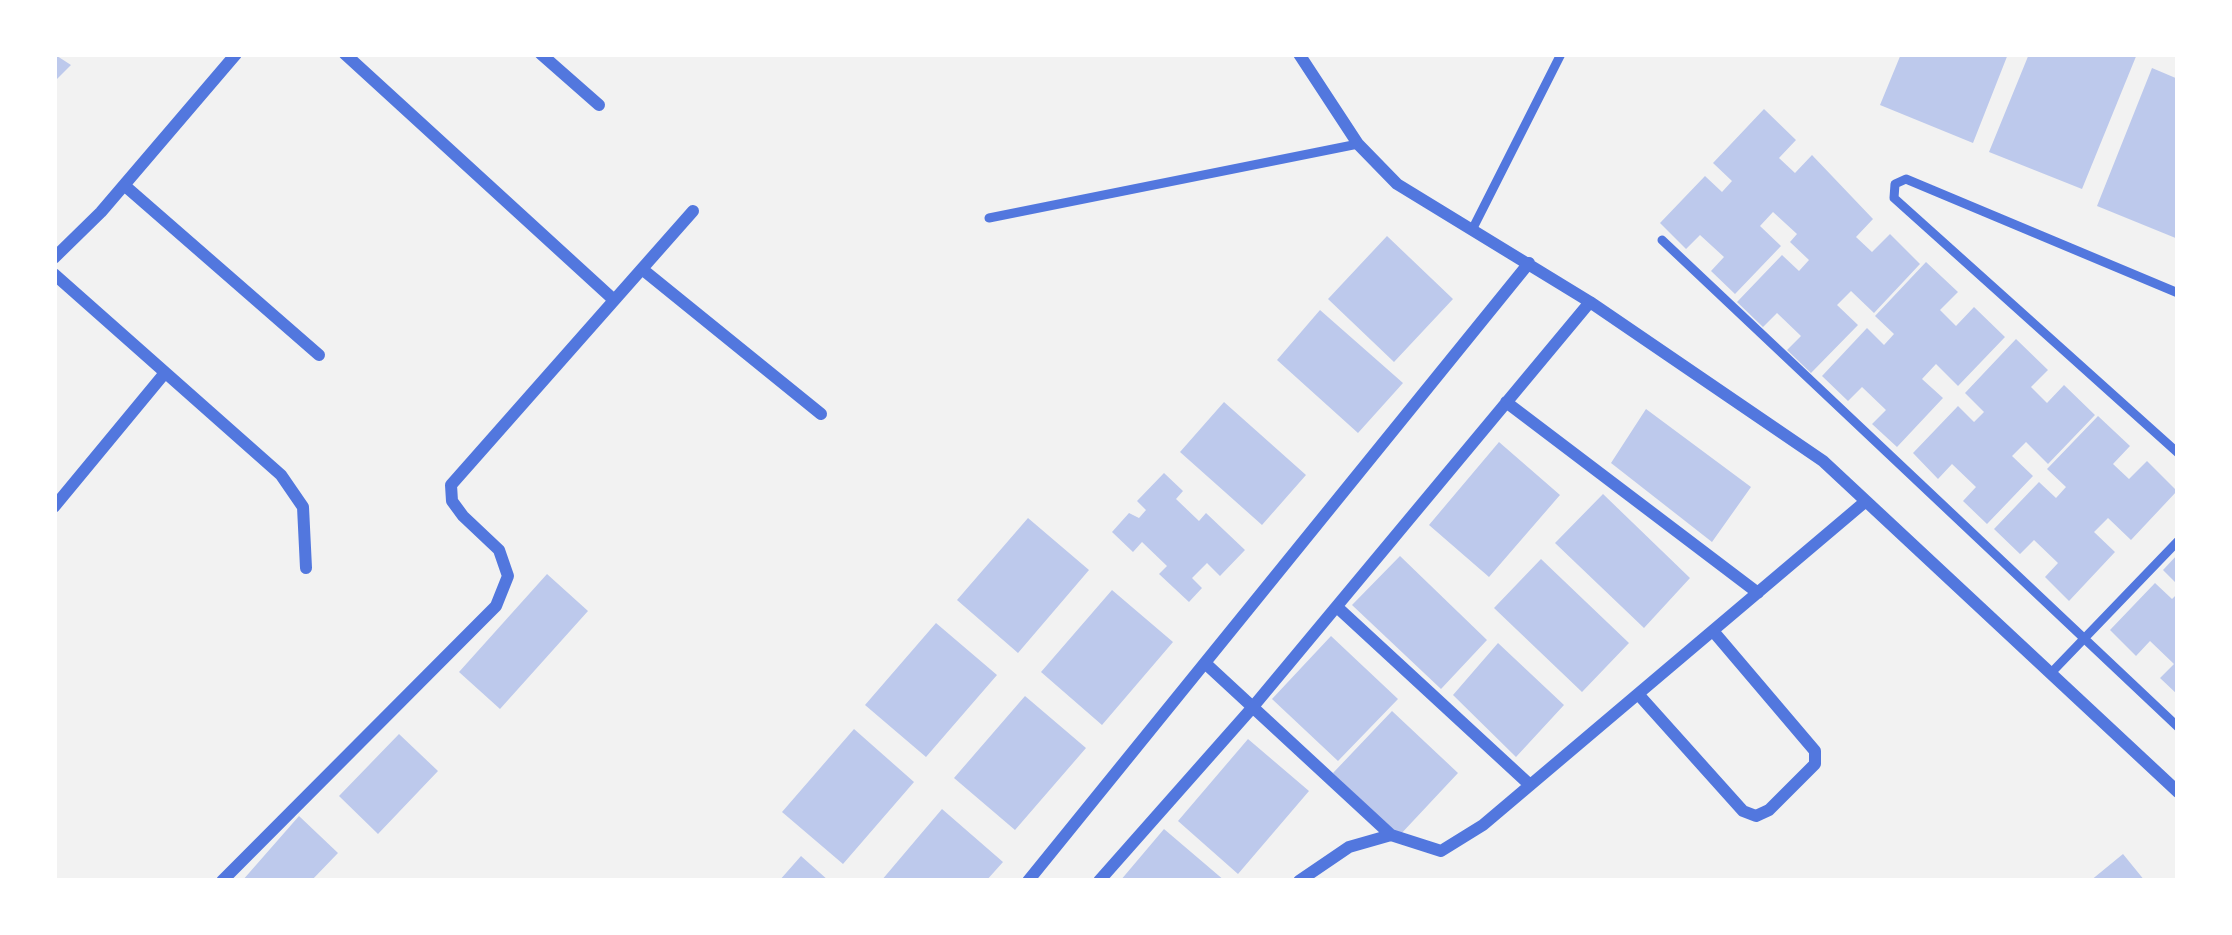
<!DOCTYPE html>
<html>
<head>
<meta charset="utf-8">
<style>
  body { margin:0 }
  #map { position:relative; width:2232px; height:935px; overflow:hidden; background:#f2f2f2; font-family:Poppins,sans-serif }
  canvas { display:block }
  .frame { position:absolute; inset:0; border:57px solid #fff; pointer-events:none }
</style>
</head>
<body>
<div id="map">
<canvas width="2232" height="935"></canvas>
<div class="frame"></div>
</div>
<script>
const c = document.querySelector('canvas').getContext('2d');
c.lineJoin = 'round';
function paint(path, color) { c.fillStyle = color; c.fill(path, 'evenodd'); }
const shape = rows => new Path2D(rows.map(r => 'M' + r).join(''));
function strokePath(path, color, width, dash) { c.strokeStyle = color; c.lineWidth = width; c.lineCap = dash ? 'butt' : 'round'; c.setLineDash(dash || []); c.stroke(path); }
paint(shape([
  [54,54,71,65,54,82],
  [1901,54,2008,54,1973,143,1880,105],
  [2029,54,2137,54,2082,189,1989,152],
  [2152,68,2178,79,2178,239,2097,206],
  [1764,109,1796,140,1779,158,1795,173,1812,155,1873,219,1856,237,1872,252,1890,234,1920,264,1874,313,1851,291,1837,305,1858,325,1811,373,1787,350,1801,336,1777,313,1763,327,1737,302,1782,255,1799,271,1809,260,1790,242,1797,234,1773,212,1760,226,1781,246,1735,294,1711,271,1724,257,1700,235,1686,249,1660,223,1705,176,1722,192,1732,181,1713,163],
  [1387,236,1453,299,1394,362,1328,299],
  [1926,262,1958,292,1940,310,1956,326,1974,307,2005,337,1958,386,1936,364,1922,379,1943,398,1897,447,1872,424,1886,410,1862,387,1848,401,1822,376,1867,328,1884,345,1894,334,1875,316],
  [1320,310,1403,383,1358,433,1277,360],
  [2016,339,2048,370,2031,387,2047,403,2064,385,2095,415,2048,464,2026,442,2012,456,2033,476,1987,524,1963,501,1976,487,1952,464,1938,479,1913,453,1958,406,1974,422,1984,412,1965,393],
  [1224,402,1306,475,1262,525,1180,452],
  [1646,409,1751,487,1712,542,1611,463],
  [2098,416,2130,446,2113,464,2129,479,2147,461,2177,491,2131,540,2108,518,2094,532,2115,552,2069,601,2045,577,2058,563,2034,540,2020,554,1994,529,2039,482,2056,498,2066,487,2047,469],
  [1499,442,1560,495,1489,577,1429,525],
  [1164,473,1183,491,1176,499,1199,521,1206,513,1245,550,1220,576,1207,563,1192,578,1202,588,1189,602,1159,574,1167,566,1142,542,1133,552,1112,532,1129,513,1139,518,1146,510,1137,501],
  [1603,494,1690,578,1644,628,1555,543],
  [1028,518,1089,570,1018,653,957,600],
  [2178,554,2178,585,2163,570],
  [1400,556,1487,640,1441,689,1352,605],
  [1541,559,1629,643,1582,692,1494,608],
  [547,574,588,611,500,709,459,672],
  [2155,583,2172,599,2178,593,2178,695,2160,678,2174,664,2150,641,2136,656,2110,630],
  [1112,590,1173,642,1102,725,1041,672],
  [936,623,997,675,926,757,865,705],
  [1331,636,1398,699,1338,761,1272,699],
  [1498,643,1564,705,1516,757,1453,695],
  [1025,696,1086,748,1015,830,954,778],
  [1392,711,1458,773,1399,836,1333,773],
  [854,729,914,782,843,864,782,812],
  [399,734,438,771,378,834,339,796],
  [1248,739,1309,791,1238,874,1178,821],
  [942,809,1003,862,986,881,881,881],
  [299,816,338,853,311,881,242,881],
  [1164,829,1225,881,1120,881],
  [2123,854,2145,881,2090,881],
  [801,856,829,881,779,881]
]), '#bdc9ec');
strokePath(shape([
  [989,218,1358,144],
  [1473,228,1561,54],
  [1662,240,2178,727],
  [2178,293,1906,179,1895,184,1894,198,2178,453],
  [2051,673,2178,541]
]), '#5277de', 9);
strokePath(shape([
  [345,54,614,300],
  [541,54,599,105],
  [1299,54,1358,144,1397,184,1590,302,1823,461,2178,792],
  [124,185,319,355],
  [54,258,101,212,236,54],
  [642,269,821,414],
  [54,274,281,475,303,507,306,568],
  [1506,402,1758,593],
  [54,507,164,374],
  [1337,607,1530,785],
  [1205,663,1391,835],
  [1638,694,1743,811,1756,816,1769,810,1815,764,1815,751,1713,631],
  [222,881,496,606,508,576,499,550,463,516,452,501,451,485,693,211],
  [1028,881,1529,263],
  [1099,881,1252,708,1590,302],
  [1299,881,1349,847,1391,835,1441,851,1483,825,1866,501]
]), '#5277de', 12);
</script>
</body>
</html>
